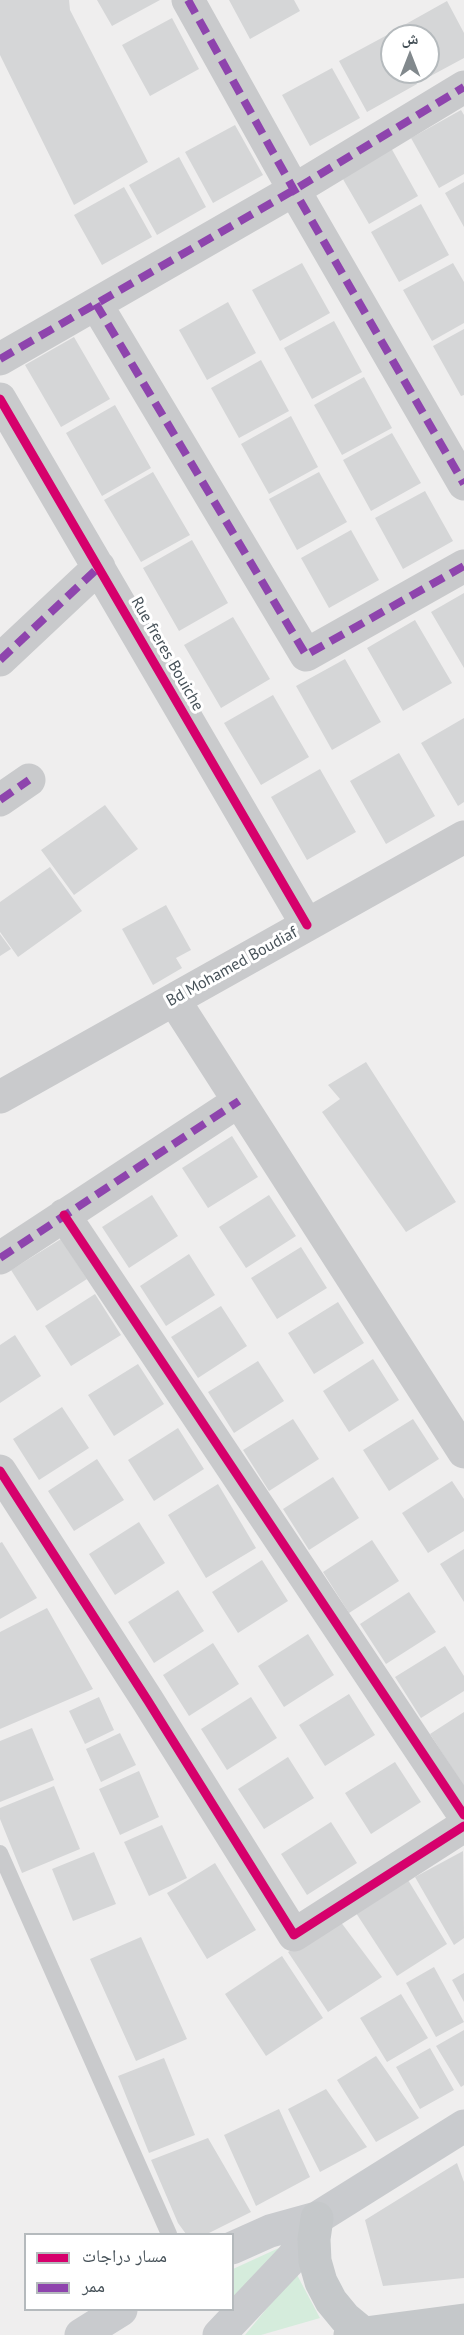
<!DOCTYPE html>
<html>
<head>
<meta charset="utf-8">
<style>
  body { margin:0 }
  #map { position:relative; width:464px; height:2335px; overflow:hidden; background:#efeeee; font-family:"PT Sans","Noto Naskh Arabic",sans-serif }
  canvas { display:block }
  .legend { position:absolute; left:24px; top:2233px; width:210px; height:78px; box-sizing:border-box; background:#fff; border:2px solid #b5babd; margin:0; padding:8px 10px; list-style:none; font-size:18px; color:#475259 }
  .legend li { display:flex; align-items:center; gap:12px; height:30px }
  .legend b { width:30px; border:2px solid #b5babd }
  .north { position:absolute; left:380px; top:24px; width:60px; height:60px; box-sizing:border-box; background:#fff; border:2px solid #b5babd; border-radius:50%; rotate:0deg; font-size:16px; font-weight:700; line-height:24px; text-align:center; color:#475259 }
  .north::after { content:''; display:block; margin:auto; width:21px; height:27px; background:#82898d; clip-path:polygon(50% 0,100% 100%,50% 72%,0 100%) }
</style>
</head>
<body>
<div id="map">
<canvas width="464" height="2335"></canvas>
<ul class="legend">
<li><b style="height:8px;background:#d6006c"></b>مسار دراجات</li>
<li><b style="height:8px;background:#8e44ad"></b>ممر</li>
</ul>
<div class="north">ش</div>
</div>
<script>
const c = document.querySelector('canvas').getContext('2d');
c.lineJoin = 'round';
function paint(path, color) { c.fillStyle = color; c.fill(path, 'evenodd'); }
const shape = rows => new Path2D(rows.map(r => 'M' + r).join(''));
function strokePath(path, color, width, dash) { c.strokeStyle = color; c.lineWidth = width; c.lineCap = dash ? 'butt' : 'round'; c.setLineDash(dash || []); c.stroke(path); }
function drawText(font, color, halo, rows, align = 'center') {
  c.font = font + ' "PT Sans",sans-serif'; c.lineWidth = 6; c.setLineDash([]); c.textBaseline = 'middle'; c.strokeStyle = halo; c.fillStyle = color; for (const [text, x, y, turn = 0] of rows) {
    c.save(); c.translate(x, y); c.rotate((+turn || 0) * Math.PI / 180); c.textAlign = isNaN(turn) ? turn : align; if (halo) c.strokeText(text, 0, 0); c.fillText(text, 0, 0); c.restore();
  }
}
paint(shape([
  [281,2247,233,2305,233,2269],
  [296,2273,320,2318,261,2335,245,2335]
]), '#d5ecdc');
paint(shape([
  [0,0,69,0,70,10,148,162,74,205,0,55],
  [97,0,160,0,112,26],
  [229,0,294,0,300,11,250,39],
  [447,1,464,33,464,58,425,79,421,72,428,72,428,36,401,36,397,29],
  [172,18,199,69,150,96,122,45],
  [389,34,392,40,392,72,410,72,417,84,367,112,339,61],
  [332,68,360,118,310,146,282,95],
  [461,110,464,115,464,174,439,188,411,138],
  [235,125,263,175,213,203,185,152],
  [390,146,418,196,369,224,340,174],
  [179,157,206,207,157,235,129,185],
  [464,182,464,227,445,193],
  [124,187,152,237,102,265,74,215],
  [421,204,449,255,399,282,371,232],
  [302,263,330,313,280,341,252,290],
  [453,263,464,282,464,323,432,341,403,290],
  [228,302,256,353,207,380,179,330],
  [334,321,362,372,312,399,284,348],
  [464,329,464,395,461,396,433,346],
  [74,337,110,399,61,427,25,365],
  [261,360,289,411,239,438,211,388],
  [364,377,392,428,342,455,314,405],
  [115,405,151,468,102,496,66,433],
  [291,416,318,467,269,494,241,444],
  [392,433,421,483,371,511,343,460],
  [153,472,190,535,141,562,104,500],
  [319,472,347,522,297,550,269,499],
  [425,491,453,541,403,569,375,518],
  [351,530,379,580,329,608,301,558],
  [192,540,228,603,179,631,143,568],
  [464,593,464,668,431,612],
  [233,617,270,679,221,708,184,645],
  [415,620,452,683,403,711,367,648],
  [345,659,381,722,332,750,296,686],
  [273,695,309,757,261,785,224,723],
  [464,718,464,802,458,806,421,743],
  [399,753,435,816,386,844,350,781],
  [320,769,356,832,307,860,271,797],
  [105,805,138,849,74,895,41,850],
  [50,867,82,911,18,957,0,932,0,902],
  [166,905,191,950,176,958,182,968,153,985,122,929],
  [0,934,11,949,0,956],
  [366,1062,456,1202,406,1232,322,1112,340,1099,328,1085],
  [232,1136,258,1177,208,1208,182,1168],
  [152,1195,178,1236,129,1268,102,1227],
  [269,1195,296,1236,246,1268,219,1227],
  [61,1239,87,1279,37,1311,11,1270],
  [301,1247,327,1288,277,1319,251,1278],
  [189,1254,215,1295,166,1326,140,1286],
  [95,1294,121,1335,71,1366,45,1326],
  [338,1302,364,1343,314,1374,288,1333],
  [221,1306,247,1346,198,1378,171,1337],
  [15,1335,41,1376,0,1403,0,1345],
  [373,1359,399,1400,349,1432,323,1391],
  [258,1361,284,1401,234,1433,208,1392],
  [138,1364,164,1404,114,1436,88,1395],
  [62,1407,89,1448,39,1480,13,1439],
  [293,1419,319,1459,269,1491,243,1450],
  [413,1419,439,1459,389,1491,363,1450],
  [178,1428,204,1469,154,1501,128,1460],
  [97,1459,124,1500,74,1531,48,1491],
  [333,1477,359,1518,309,1550,283,1509],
  [452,1481,464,1499,464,1531,428,1553,402,1513],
  [218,1484,256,1548,206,1578,168,1515],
  [139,1522,165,1563,115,1595,89,1554],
  [372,1540,399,1581,349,1613,323,1572],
  [2,1542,37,1598,0,1619,0,1543],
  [464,1549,464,1602,440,1564],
  [262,1560,288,1601,238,1633,212,1592],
  [178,1590,204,1631,154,1663,128,1622],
  [409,1592,436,1632,386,1664,360,1624],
  [47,1608,93,1689,0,1729,0,1632],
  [308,1634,334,1675,284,1707,258,1666],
  [213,1643,239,1684,189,1716,163,1675],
  [445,1646,464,1676,464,1691,421,1718,395,1677],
  [349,1694,375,1735,325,1766,299,1725],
  [99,1697,114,1730,85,1744,69,1711],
  [251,1697,277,1738,227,1770,201,1729],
  [464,1712,464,1787,430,1734],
  [32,1728,54,1780,0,1802,0,1741],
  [120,1733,136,1765,101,1782,86,1749],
  [288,1757,314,1798,264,1829,238,1789],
  [395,1762,421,1802,371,1834,345,1793],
  [139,1771,159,1817,120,1835,99,1789],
  [54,1786,80,1849,22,1873,0,1819,0,1808],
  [331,1822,357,1863,307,1895,281,1854],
  [162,1825,187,1878,149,1896,124,1842],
  [463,1851,464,1938,454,1945,415,1877],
  [94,1852,116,1904,73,1921,52,1869],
  [215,1863,256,1930,207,1959,167,1893],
  [408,1880,447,1944,397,1976,356,1913],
  [340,1921,382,1977,328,2012,288,1952],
  [141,1937,187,2039,136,2061,90,1959],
  [282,1956,323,2018,266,2056,225,1994],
  [434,1967,464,2022,436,2037,406,1983],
  [464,1973,464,2002,452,1980],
  [401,1994,428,2038,387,2062,360,2018],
  [464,2030,464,2085,461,2087,436,2046],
  [430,2048,454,2090,420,2109,396,2067],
  [376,2056,419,2118,376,2142,337,2080],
  [164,2058,195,2135,149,2153,118,2076],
  [326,2089,367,2147,320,2172,288,2109],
  [279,2109,310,2177,256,2206,224,2135],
  [208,2138,251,2212,207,2234,186,2234,178,2223,151,2160],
  [457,2163,464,2182,464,2278,383,2286,365,2220]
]), '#d5d6d7');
strokePath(shape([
  [0,1853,169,2234]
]), '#c9cacc', 16);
strokePath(shape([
  [188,0,294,190,464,484],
  [96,304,306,655,464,566],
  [0,359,294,190,464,87],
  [0,399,307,925],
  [0,660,99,567],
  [0,800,29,780],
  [174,1000,464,1452],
  [0,1097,464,837],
  [64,1215,464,1815],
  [0,1258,239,1101],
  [0,1471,148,1701,294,1935,464,1826]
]), '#c9cacc', 33);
strokePath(shape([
  [232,2248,270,2231,317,2218,464,2126],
  [81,2335,121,2310],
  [219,2335,292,2258,305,2241,317,2218]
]), '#c9cbce', 33);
strokePath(shape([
  [317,2218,314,2239,315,2261,321,2282,331,2301,345,2318,362,2332],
  [350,2335,464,2320]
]), '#c5c8ca', 33);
strokePath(shape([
  [188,0,294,190,464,484],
  [96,304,306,655,464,566],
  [0,359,294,190,464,87],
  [0,660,99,567],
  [0,800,29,780],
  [0,1258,239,1101]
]), '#8e44ad', 8, [15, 8]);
strokePath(shape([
  [0,399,307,925],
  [64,1215,464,1815],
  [0,1471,148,1701,294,1935,464,1826]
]), '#d6006c', 9);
drawText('16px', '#475259', '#fff', [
  ["Rue freres Bouiche",167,654,60],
  ["Bd Mohamed Boudiaf",232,967,-29]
]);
</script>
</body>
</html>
